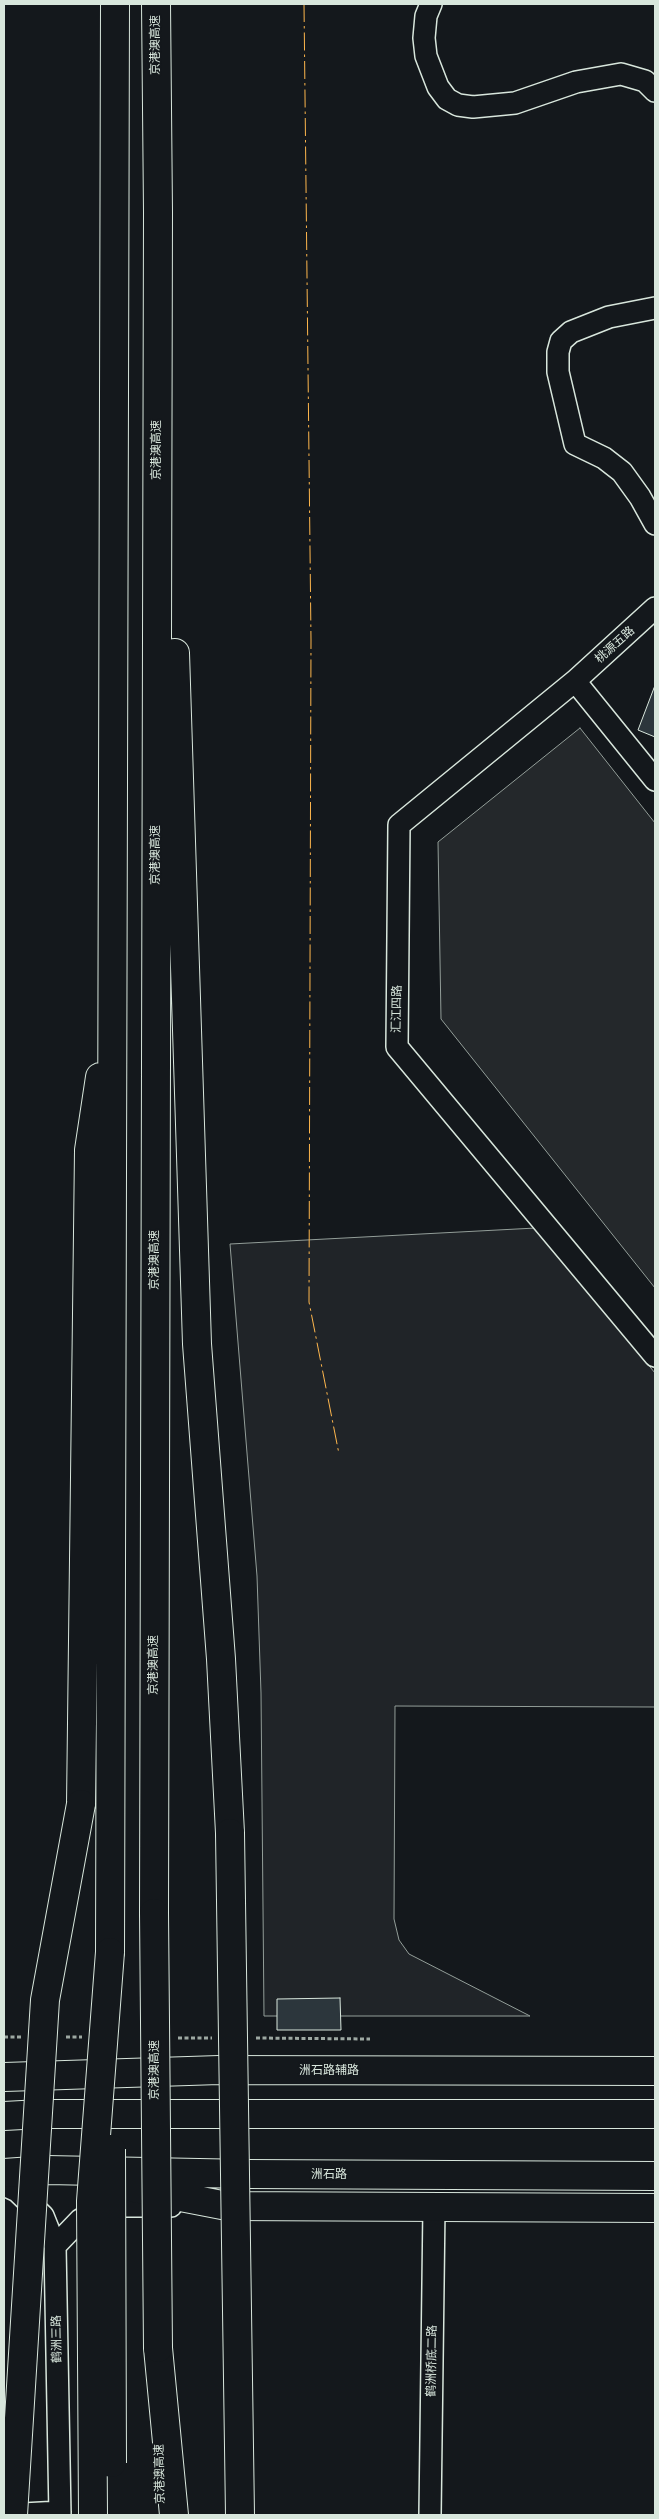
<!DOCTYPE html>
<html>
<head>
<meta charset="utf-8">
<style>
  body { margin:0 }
  #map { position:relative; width:659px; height:2519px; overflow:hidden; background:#14181c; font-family:"PT Sans Narrow",sans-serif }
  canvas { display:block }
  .frame { position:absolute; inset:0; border:5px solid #d8e6dc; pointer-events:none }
</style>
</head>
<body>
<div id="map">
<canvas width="659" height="2519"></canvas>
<div class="frame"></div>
</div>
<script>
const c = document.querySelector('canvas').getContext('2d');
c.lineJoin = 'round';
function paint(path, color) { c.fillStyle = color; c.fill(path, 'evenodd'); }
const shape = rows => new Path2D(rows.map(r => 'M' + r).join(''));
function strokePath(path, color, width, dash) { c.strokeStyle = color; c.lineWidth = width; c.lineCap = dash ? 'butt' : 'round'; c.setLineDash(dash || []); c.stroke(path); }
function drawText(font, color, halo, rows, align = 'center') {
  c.font = font + ' "PT Sans Narrow","Noto Sans SC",sans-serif'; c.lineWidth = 4; c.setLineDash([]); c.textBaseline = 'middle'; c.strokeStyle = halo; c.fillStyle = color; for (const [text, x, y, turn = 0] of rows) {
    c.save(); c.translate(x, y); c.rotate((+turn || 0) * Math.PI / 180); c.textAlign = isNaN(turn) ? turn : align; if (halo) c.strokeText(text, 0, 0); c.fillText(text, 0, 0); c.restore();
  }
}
const green = shape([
  [536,1228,655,1373,655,1707,395,1706,394,1919,399,1940,409,1954,530,2016,264,2016,261,1693,257,1576,230,1244,536,1228]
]);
paint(green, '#202428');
strokePath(green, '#939e99', 1);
const parking = shape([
  [580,728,655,823,655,1288,441,1019,438,842,580,728]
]);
paint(parking, '#24282b');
strokePath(parking, '#939e99', 1);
const building = shape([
  [654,688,655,688,655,737,638,730,654,688],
  [340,1998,341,2030,277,2030,277,1999,340,1998]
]);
paint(building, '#2c363c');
strokePath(building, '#d8e6dc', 1);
const minor = shape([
  [431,4,426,16,424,38,426,56,438,87,447,99,458,105,473,107,515,103,576,82,621,74,645,81,655,91],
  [655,308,609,317,571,332,561,341,558,352,558,372,575,444,604,458,622,472,640,497,655,524],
  [655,608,575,681,399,825,397,1047,655,1356],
  [575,681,655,780],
  [4,2185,17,2191,43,2216,55,2246,60,2515],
  [55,2246,80,2220,101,2208,118,2206,171,2206],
  [4,2515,60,2512],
  [430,2515,434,2207]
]);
const major = shape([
  [4,2077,219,2070,655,2071],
  [4,2116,41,2114,655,2114],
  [4,2173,47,2170,249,2174,655,2176],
  [134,2188,227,2206,655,2208]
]);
const highway = shape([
  [175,653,197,1344,221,1659,230,1833],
  [81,1804,89,1150,100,1077],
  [154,1913,158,212,156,4],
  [110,1952,115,4],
  [158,2348,174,2515]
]);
strokePath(minor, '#d8e6dc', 24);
strokePath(major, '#d8e6dc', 30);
strokePath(highway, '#d8e6dc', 30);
strokePath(shape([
  [4,2037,22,2037],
  [66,2037,82,2037],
  [178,2038,212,2038],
  [256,2038,370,2039]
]), '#9da8a2', 3, [4, 2.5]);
strokePath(minor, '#14181c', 21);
strokePath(major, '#14181c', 28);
strokePath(highway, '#14181c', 28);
const highwayBridge = shape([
  [230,1833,240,2515],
  [154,1913,158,2348],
  [111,2149,112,2463],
  [13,2515,45,2000,81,1804],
  [93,2515,91,2201,110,1952]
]);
strokePath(highwayBridge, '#d8e6dc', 30, []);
strokePath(highwayBridge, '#14181c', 28);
strokePath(shape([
  [304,4,311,640,309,1302,339,1454]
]), '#ffb74d', 1, [18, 4, 2.5, 4]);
drawText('12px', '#d8e6dc', '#14181c', [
  ["京港澳高速",156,45,-90],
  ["京港澳高速",157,450,-90],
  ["桃源五路",615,645,-42],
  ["京港澳高速",156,855,-90],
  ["汇江四路",397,1009,-89],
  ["京港澳高速",155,1260,-90],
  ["京港澳高速",154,1665,-90],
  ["京港澳高速",155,2070,-90],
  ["洲石路辅路",329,2071],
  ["洲石路",329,2175],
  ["鹤洲三路",57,2339,-91],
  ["鹤洲桥底二路",432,2361,-89],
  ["京港澳高速",160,2474,-91]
]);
</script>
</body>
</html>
